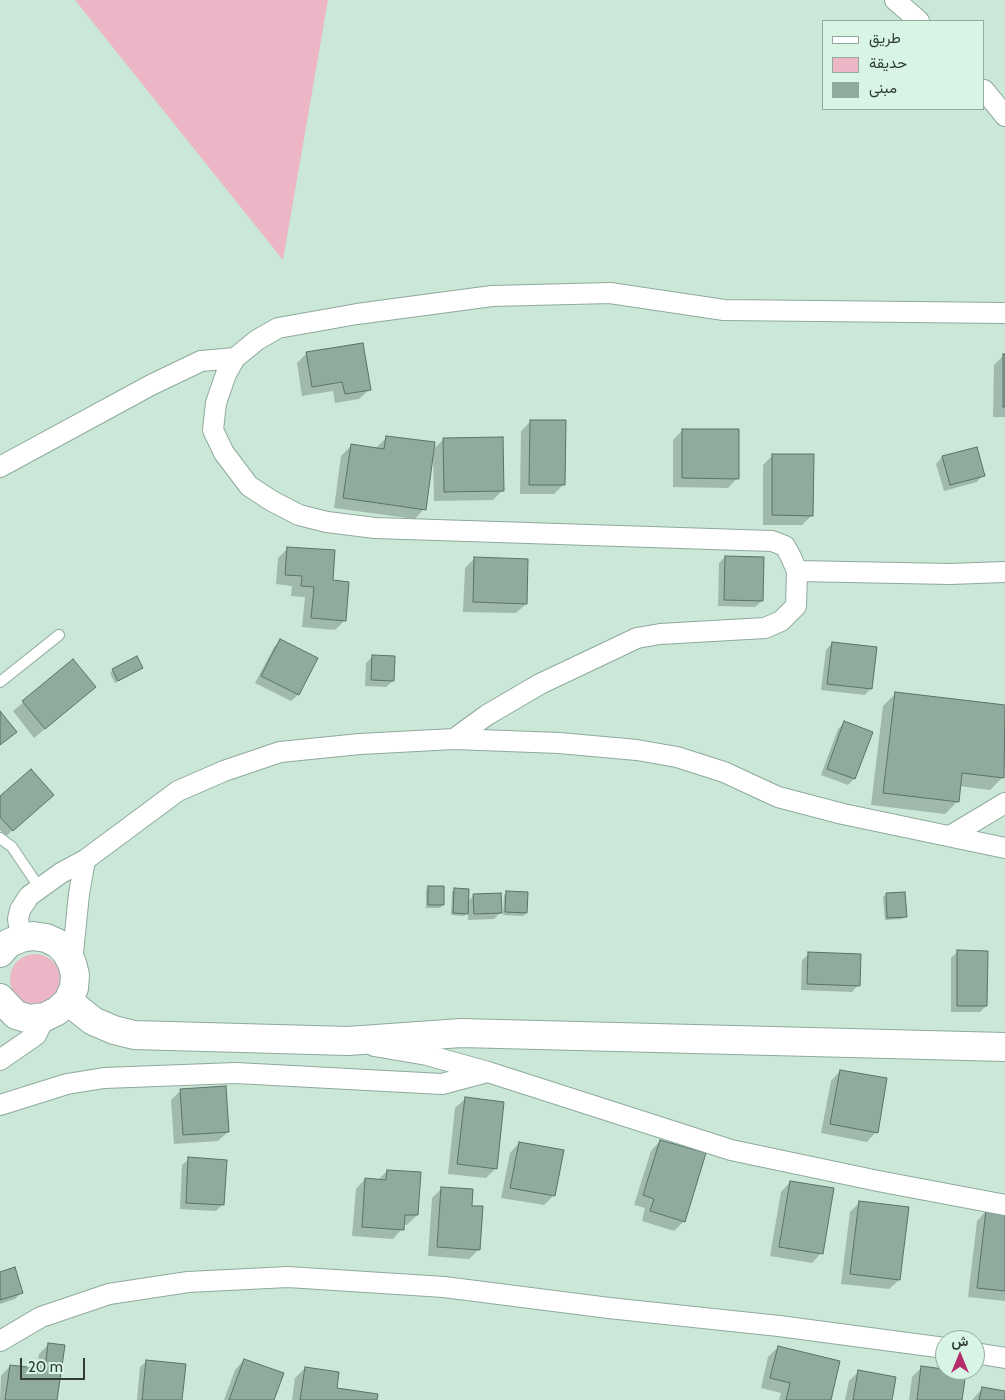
<!DOCTYPE html>
<html>
<head>
<meta charset="utf-8">
<style>
  body { margin:0 }
  #map { position:relative; width:1005px; height:1400px; overflow:hidden; background:#cae7d8; font-family:Cabin,Vazirmatn,sans-serif }
  canvas { display:block }
  .legend { position:absolute; left:822px; top:20px; width:162px; height:90px; box-sizing:border-box; background:#d7f4e5; border:1px solid #95aa9f; margin:0; padding:6px 9px; list-style:none; font-size:15px; color:#313c36 }
  .legend li { display:flex; align-items:center; gap:10px; height:25px }
  .legend b { width:25px; border:1px solid #95aa9f }
  .north { position:absolute; left:935px; top:1330px; width:50px; height:50px; box-sizing:border-box; background:#d7f4e5; border:1px solid #95aa9f; border-radius:50%; rotate:0deg; font-size:14px; font-weight:700; line-height:20px; text-align:center; color:#313c36 }
  .north::after { content:''; display:block; margin:auto; width:18px; height:22px; background:#b72d6b; clip-path:polygon(50% 0,100% 100%,50% 72%,0 100%) }
  .scale { position:absolute; left:20px; top:1358px; width:65px; height:22px; box-sizing:border-box; border:2px solid #313c36; border-top:0; padding-left:6px; font-size:15px; line-height:18px; white-space:nowrap; color:#313c36; -webkit-text-stroke:4px #d7f4e5; paint-order:stroke }
</style>
</head>
<body>
<div id="map">
<canvas width="1005" height="1400"></canvas>
<ul class="legend">
<li><b style="height:6px;background:#fff"></b>طريق</li>
<li><b style="height:14px;background:#ecb6c7"></b>حديقة</li>
<li><b style="height:14px;background:#8fab9d"></b>مبنى</li>
</ul>
<div class="north">ش</div>
<div class="scale">20 m</div>
</div>
<script>
const c = document.querySelector('canvas').getContext('2d');
c.lineJoin = 'round';
function paint(path, color) { c.fillStyle = color; c.fill(path, 'evenodd'); }
const shape = rows => new Path2D(rows.map(r => 'M' + r).join(''));
function strokePath(path, color, width, dash) { c.strokeStyle = color; c.lineWidth = width; c.lineCap = dash ? 'butt' : 'round'; c.setLineDash(dash || []); c.stroke(path); }
paint(shape([
  [75,0,328,0,283,260],
  '10 979a25 25 0 1 1 50 0a25 25 0 1 1-50 0Z'
]), '#ecb6c7');
paint(shape([
  [307,353,369,390,359,399,335,403,333,391,302,396,297,363],
  [1004,355,1005,355,1005,417,993,417,994,365],
  [531,421,564,484,554,494,520,494,521,431],
  [683,430,737,478,728,488,673,487,673,440],
  [387,437,432,450,443,440,503,490,493,500,434,501,433,454,424,509,415,519,334,508,341,456,351,446,377,449,377,447],
  [773,455,812,515,802,525,763,525,763,465],
  [942,457,983,475,977,482,944,491,936,464],
  [288,548,331,582,345,620,335,630,302,627,305,597,291,596,292,586,276,584,278,558],
  [725,557,762,601,755,607,718,606,719,563],
  [475,558,526,604,516,613,463,612,465,568],
  [280,641,316,659,298,695,291,701,255,683,274,647],
  [832,643,871,688,865,695,821,690,826,650],
  [373,656,393,681,386,687,365,686,366,663],
  [73,661,95,687,34,738,13,711],
  [141,668,115,683,110,673,113,670],
  [896,693,1005,706,1005,758,1003,777,990,790,959,786,958,801,945,814,871,805,883,706],
  [844,723,871,733,854,779,848,785,821,775,838,729],
  [0,798,46,801,6,836,0,830],
  [428,887,443,905,440,908,426,908,426,890],
  [455,889,467,902,474,895,501,912,494,919,468,920,468,912,464,916,451,915,452,892],
  [507,892,526,913,523,916,503,915,504,895],
  [886,895,905,916,902,919,885,920,883,897],
  [958,951,986,1006,980,1012,951,1012,951,958],
  [809,954,858,985,852,992,801,990,802,960],
  [840,1071,876,1132,867,1142,821,1133,831,1081],
  [181,1090,228,1132,218,1141,174,1144,171,1100],
  [465,1099,496,1168,486,1178,448,1174,455,1108],
  [660,1141,684,1221,674,1231,642,1221,645,1208,634,1205,651,1151],
  [519,1143,554,1195,544,1205,501,1198,510,1153],
  [189,1159,223,1204,216,1211,180,1209,182,1165],
  [387,1171,417,1215,407,1225,403,1224,402,1229,393,1239,352,1236,356,1189,365,1179,378,1180],
  [790,1182,821,1253,812,1263,770,1256,781,1192],
  [442,1188,470,1207,479,1249,469,1259,428,1256,432,1198],
  [860,1202,899,1280,889,1289,841,1284,850,1212],
  [986,1211,1005,1213,1005,1301,968,1297,977,1221],
  [0,1273,21,1293,15,1299,0,1304],
  [49,1344,56,1400,0,1400,1,1376,10,1366,37,1370,39,1354],
  [778,1347,829,1400,779,1400,781,1393,761,1388,768,1357],
  [244,1360,273,1400,224,1400,235,1370],
  [147,1361,181,1400,137,1400,140,1367],
  [922,1367,961,1400,909,1400,912,1377],
  [305,1368,335,1389,376,1400,292,1400,295,1378],
  [859,1371,891,1400,845,1400,849,1381],
  [982,1389,1005,1392,1005,1400,972,1400]
]), '#0003');
const building = shape([
  [363,343,371,390,345,394,342,382,312,387,306,352,363,343],
  [1003,354,1005,354,1005,407,1003,407,1003,354],
  [530,420,566,420,565,485,529,485,530,420],
  [682,429,739,429,739,479,682,478,682,429],
  [386,436,435,442,426,510,343,498,351,444,384,449,386,436],
  [503,437,504,491,444,492,443,438,503,437],
  [977,447,985,476,950,485,942,456,977,447],
  [772,454,814,454,813,516,772,515,772,454],
  [287,547,335,550,333,580,349,582,346,621,311,618,314,587,301,586,302,576,285,575,287,547],
  [725,556,764,557,763,601,724,600,725,556],
  [474,557,528,559,527,604,473,602,474,557],
  [280,639,318,658,299,695,261,676,280,639],
  [832,642,877,647,872,689,827,684,832,642],
  [372,655,395,656,394,681,371,680,372,655],
  [137,656,143,668,118,681,112,669,137,656],
  [73,659,96,687,45,729,22,701,73,659],
  [895,692,1005,705,1004,778,962,773,959,802,883,793,895,692],
  [0,711,17,732,0,745,0,711],
  [844,721,873,732,855,779,827,769,844,721],
  [31,769,54,795,13,831,0,817,0,796,31,769],
  [428,886,444,886,444,905,428,905,428,886],
  [454,888,469,889,468,914,453,913,454,888],
  [506,891,528,892,527,913,505,912,506,891],
  [905,892,907,917,887,918,886,893,905,892],
  [501,893,502,913,474,914,473,894,501,893],
  [957,950,988,951,987,1006,957,1006,957,950],
  [808,952,861,954,860,986,807,984,808,952],
  [840,1070,887,1078,878,1133,830,1124,840,1070],
  [226,1086,229,1132,183,1135,180,1089,226,1086],
  [465,1097,504,1102,497,1169,457,1164,465,1097],
  [660,1140,706,1153,685,1222,650,1211,654,1199,643,1195,660,1140],
  [519,1142,564,1150,555,1196,510,1188,519,1142],
  [188,1157,227,1160,224,1205,186,1203,188,1157],
  [387,1170,421,1172,418,1215,405,1215,404,1230,362,1227,365,1178,386,1180,387,1170],
  [790,1181,834,1188,823,1254,779,1247,790,1181],
  [441,1187,473,1189,472,1206,483,1206,480,1250,437,1247,441,1187],
  [859,1201,909,1207,900,1280,850,1274,859,1201],
  [986,1210,1005,1212,1005,1291,977,1288,986,1210],
  [15,1267,23,1293,0,1300,0,1272,15,1267],
  [48,1343,65,1345,57,1400,5,1400,10,1365,45,1369,48,1343],
  [778,1346,840,1361,831,1400,786,1400,790,1383,770,1378,778,1346],
  [244,1359,284,1373,274,1400,229,1400,244,1359],
  [146,1360,186,1364,182,1400,142,1400,146,1360],
  [921,1366,966,1372,962,1400,917,1400,921,1366],
  [305,1367,339,1372,337,1388,378,1394,377,1400,300,1400,305,1367],
  [858,1370,896,1377,892,1400,853,1400,858,1370],
  [982,1387,1005,1391,1005,1400,979,1400,982,1387]
]);
paint(building, '#8fab9d');
strokePath(building, '#597366', 1);
const lane = shape([
  [0,682,59,635],
  [0,838,12,847,39,887]
]);
const street = shape([
  [895,0,919,21],
  [984,90,1005,116],
  [0,467,151,385,201,361,235,358],
  [797,571,950,574,1005,572],
  [454,739,487,715,540,684,637,638,660,634,765,628,781,621,796,606,797,571,791,557,785,546,772,541,375,528,327,522,299,515,272,501,249,486,224,453,213,430,216,403,226,374,235,358,257,340,278,328,357,314,492,296,610,293,724,310,1005,313],
  [950,836,1005,803],
  [21,938,18,919,20,910,29,896,61,873,85,860,178,791,224,771,280,752,360,744,454,739,559,743,637,750,677,757,724,772,778,797,843,814,1005,848],
  [72,963,79,894,85,860],
  [374,1046,427,1055,488,1072,731,1150,878,1181,1005,1205],
  [0,1060,36,1035,45,1017],
  [0,1105,67,1084,104,1078,236,1073,442,1084,487,1072],
  [0,1341,41,1317,109,1294,188,1282,288,1277,444,1287,609,1308,779,1326,945,1348],
  [975,1353,1005,1358]
]);
const secondary = shape([
  [0,953,9,943,21,938,33,936,46,938,57,943,66,952,72,963,75,975,74,988,68,1001,57,1011,45,1017,30,1019,16,1015,0,998],
  [68,1001,93,1021,114,1030,134,1035,348,1041,461,1033,1005,1047]
]);
strokePath(lane, '#8eaa9c', 12);
strokePath(street, '#8eaa9c', 22);
strokePath(secondary, '#8eaa9c', 30);
strokePath(lane, '#fff', 10);
strokePath(street, '#fff', 20);
strokePath(secondary, '#fff', 28);
</script>
</body>
</html>
